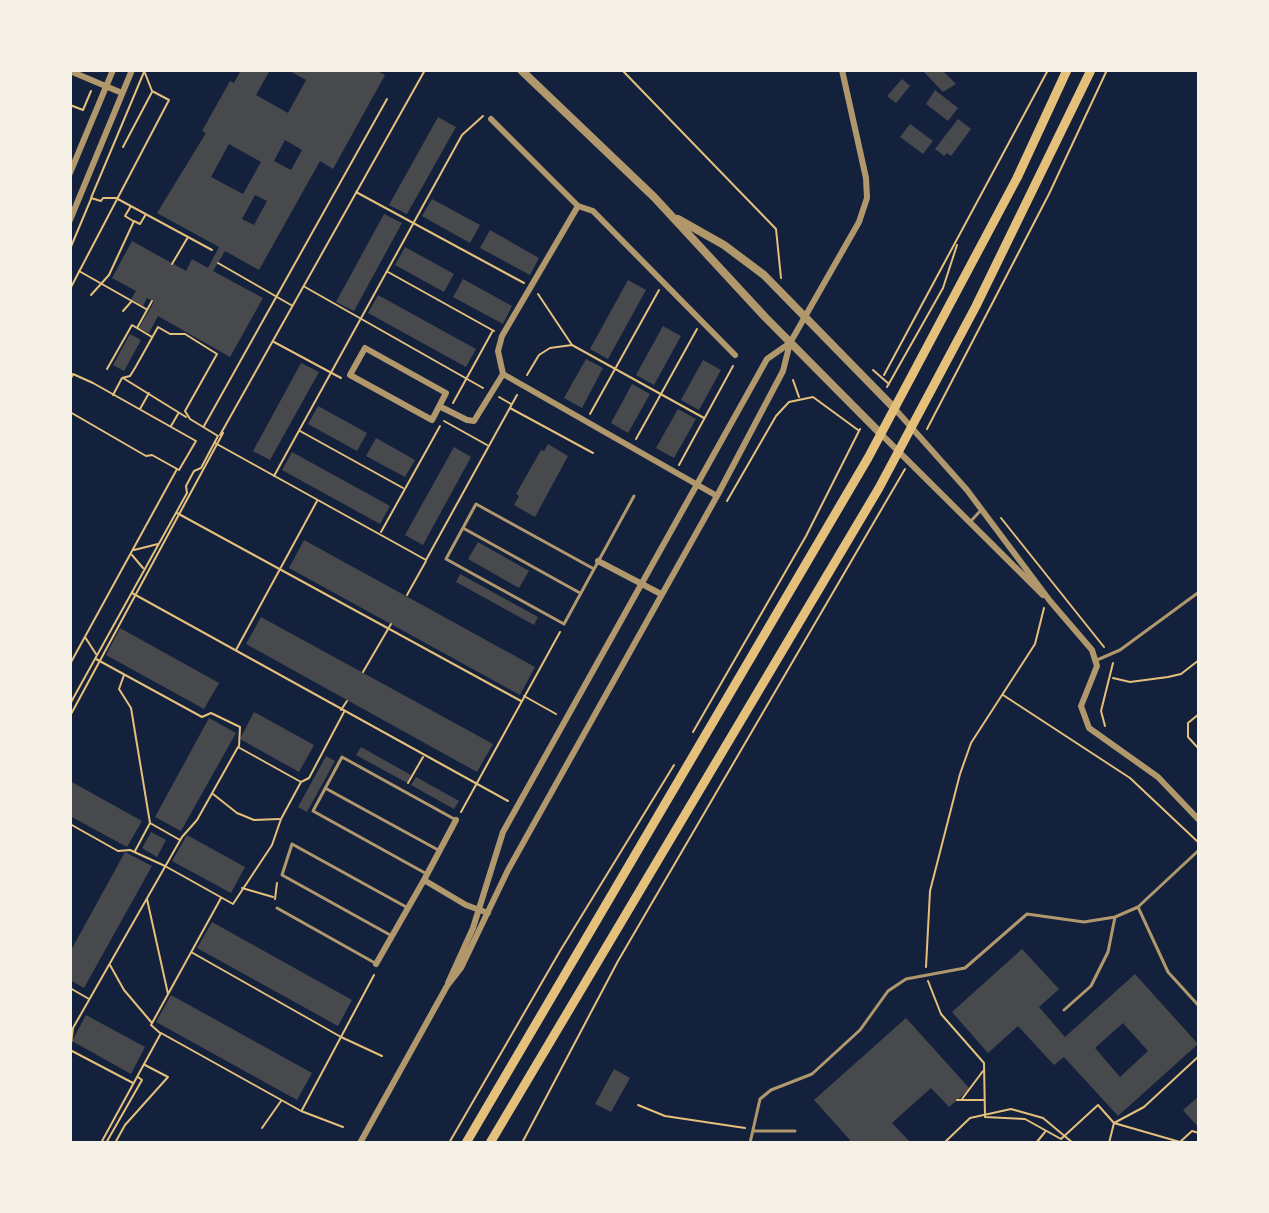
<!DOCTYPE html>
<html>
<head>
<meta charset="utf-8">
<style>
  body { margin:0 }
  #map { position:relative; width:1269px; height:1213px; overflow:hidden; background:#14213d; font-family:Mulish,sans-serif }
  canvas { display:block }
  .frame { position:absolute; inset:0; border:72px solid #f6f1e7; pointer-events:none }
</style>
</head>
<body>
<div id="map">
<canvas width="1269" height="1213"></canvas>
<div class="frame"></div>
</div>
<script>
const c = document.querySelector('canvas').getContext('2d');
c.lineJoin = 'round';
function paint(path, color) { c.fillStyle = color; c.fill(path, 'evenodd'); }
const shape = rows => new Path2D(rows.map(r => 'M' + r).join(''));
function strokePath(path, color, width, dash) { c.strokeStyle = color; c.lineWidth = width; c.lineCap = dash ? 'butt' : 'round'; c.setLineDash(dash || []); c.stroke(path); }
paint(shape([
  [241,70,270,70,256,95,288,113,306,80,288,70,375,70,385,75,333,169,320,161,259,270,225,251,213,271,263,298,230,357,158,316,149,333,139,328,154,302,147,298,143,306,131,299,136,291,112,278,132,241,186,271,192,259,208,268,219,247,157,213,206,133,202,131,230,81,234,83],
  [285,140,302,150,291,170,274,161],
  [229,144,261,162,243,194,211,177],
  [255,195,267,201,254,225,242,219],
  [922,70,942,70,956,84,943,92],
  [902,79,910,86,896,103,887,96],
  [935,90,958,108,948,121,926,104],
  [438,117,456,127,407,214,389,205],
  [958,119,971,129,951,156,947,153,944,156,935,149],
  [910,124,933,141,923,154,900,137],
  [432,199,480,225,470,243,422,216],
  [384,214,402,223,354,311,336,302],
  [490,230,539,258,530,275,480,248],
  [405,247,454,274,444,292,395,265],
  [463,279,512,306,503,324,453,297],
  [628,280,646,290,608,359,590,349],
  [378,295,476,349,466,367,368,313],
  [663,326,681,336,654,385,636,375],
  [130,334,141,340,124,371,113,365],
  [586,359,603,368,582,408,564,398],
  [703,360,721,370,699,410,681,400],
  [301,363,319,372,270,460,253,451],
  [632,384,650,394,628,433,611,423],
  [318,406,367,433,357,451,308,424],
  [678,409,696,419,674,458,656,448],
  [376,438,415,460,405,477,366,456],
  [548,444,568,456,535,517,514,505,519,496,516,494,541,450,544,451],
  [454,447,471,457,423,545,405,535],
  [292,452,390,506,380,524,282,470],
  [304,540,535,667,520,695,289,568],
  [478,542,529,571,519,588,468,559],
  [460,574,538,617,534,625,456,582],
  [261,617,493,744,477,772,246,644],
  [120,628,219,683,204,709,106,655],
  [254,712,314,745,299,772,240,739],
  [209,718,236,733,181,831,155,817],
  [361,747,411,775,407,783,356,755],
  [326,756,335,761,307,812,298,807],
  [416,777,459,801,454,809,411,785],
  [70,781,142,821,127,847,70,816],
  [151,832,166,840,157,857,142,848],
  [187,835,245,867,231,893,172,861],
  [125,852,152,866,84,988,70,980,70,952],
  [212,922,352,1000,338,1026,197,948],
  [1022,949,1059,989,1039,1007,1065,1037,1135,974,1198,1044,1118,1116,1064,1057,1054,1065,1018,1026,988,1053,952,1012],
  [1123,1023,1148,1051,1120,1077,1095,1048],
  [171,995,312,1073,297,1100,156,1022],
  [86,1015,145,1047,131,1074,72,1041],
  [906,1018,970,1089,949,1107,931,1088,892,1123,911,1143,846,1143,850,1140,814,1100],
  [614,1069,630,1078,611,1112,595,1104],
  [1199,1096,1199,1128,1183,1110]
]), '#48494c');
strokePath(shape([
  [622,70,776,229,781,278],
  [144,72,91,198,101,201,103,198,116,198,212,250],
  [70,105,83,110,91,91],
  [123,147,152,92],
  [356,192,524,283],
  [131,206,125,216,133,221],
  [70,249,91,199],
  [218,263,291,305],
  [172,264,188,237],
  [79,271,146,309],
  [388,272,494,331],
  [305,287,483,388],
  [70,289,169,100,152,91,145,73],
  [538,294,572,345,704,418],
  [91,295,109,275,134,221,140,224,146,214],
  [123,311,131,302],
  [137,328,152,337],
  [274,342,341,378],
  [107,369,132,325,137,328,152,301],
  [873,370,889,384],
  [527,375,539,355,550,348,572,345],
  [884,375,1048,70],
  [123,378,186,417],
  [70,380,73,374,93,383,196,441,179,470,152,455,146,456,70,412],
  [793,380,799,397],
  [887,387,943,288,957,245],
  [499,397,511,404],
  [453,403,492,332],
  [510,408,593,453],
  [140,409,149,393],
  [590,414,659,290],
  [444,421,487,445],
  [171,426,178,414],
  [204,426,387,99],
  [927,429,1049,194,1107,70],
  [300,431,403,488],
  [220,435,425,70],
  [636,439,697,329],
  [215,443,426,560,517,395],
  [679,465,733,366],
  [274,476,462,135,483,116],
  [727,501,776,416,789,402,813,397,858,430],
  [177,513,521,701],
  [1001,518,1104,647],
  [381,532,440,426],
  [134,550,158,544],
  [132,555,143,568],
  [132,593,508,801],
  [407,595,426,561],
  [85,637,96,654],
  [236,650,317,501],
  [96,659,202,717,211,713,240,727,239,746],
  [70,664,177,469],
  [363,672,391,624],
  [124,675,119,689,131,708,150,823],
  [1113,678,1130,682,1168,677,1181,674,1199,660],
  [1003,695,1130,778,1198,842],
  [524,696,556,714],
  [70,704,187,493,186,486,194,471,201,468,218,436,190,419,185,411,217,354,185,334,170,334,158,327,135,368,130,376,122,378,113,395],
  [341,710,347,701],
  [1199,714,1188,723,1188,737,1199,749],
  [70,716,223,433],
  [1105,726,1101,711,1113,663],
  [693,732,806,536,860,429],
  [408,783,423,757],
  [213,794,237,813,254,820,279,819],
  [461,812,560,632],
  [70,824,118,851,130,850,165,866,233,904,272,845,281,819,301,782,309,778,344,712],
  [135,851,150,823,180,840],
  [242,888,273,897],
  [147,899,168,994],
  [275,899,277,883],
  [191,952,341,1037,382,1056],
  [110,965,124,990,152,1023],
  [926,967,930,891,960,774,971,743,1035,644,1044,608],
  [928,981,941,1014,984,1063,985,1117,1025,1119,1061,1139,1098,1105,1114,1123,1180,1142,1192,1131,1199,1133],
  [70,988,89,999],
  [160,1033,151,1025,221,898],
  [72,1051,133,1083],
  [70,1052,73,1028,182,837,197,820,238,747,301,782],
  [962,1099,983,1071],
  [957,1100,983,1100],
  [638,1105,665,1116,745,1128],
  [302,1110,374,975],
  [262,1128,281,1101],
  [101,1143,161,1033,301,1111,343,1127],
  [106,1143,142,1080,138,1077],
  [115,1143,125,1125,168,1077,145,1065],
  [449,1143,560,951,674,765],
  [522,1143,618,961,905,469],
  [944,1143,970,1118,1011,1109,1043,1118,1073,1143],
  [1036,1143,1045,1132],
  [1109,1143,1114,1123,1144,1107,1199,1056]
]), '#e5c07b', 2);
strokePath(shape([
  [971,521,982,509],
  [463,528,580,593],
  [594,569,476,504,446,559,564,624,634,496],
  [1097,660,1120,650,1199,592],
  [325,788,440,851],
  [425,873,313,811,342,757,456,820],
  [1138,907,1168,972,1198,1005],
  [277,908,375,963],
  [392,936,282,875,292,844,408,908],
  [1064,1010,1091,986,1108,952,1115,917],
  [753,1131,795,1131],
  [750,1143,760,1099,771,1090,812,1074,860,1030,888,991,906,979,965,968,1027,914,1084,922,1115,917,1138,907,1199,850]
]), '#b1986c', 3);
strokePath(shape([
  [70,71,122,93],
  [491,119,578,206,593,211,735,355],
  [70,173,113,70],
  [578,206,502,336,498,351,503,374,717,496],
  [70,220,132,70],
  [365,348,446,393,432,420,350,375,365,348],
  [439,406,467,420,474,421,503,374],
  [895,409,967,490,1050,601,1092,650,1097,666,1081,706,1089,728,1158,777,1199,820],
  [881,434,1043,595],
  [598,561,661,594],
  [424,880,456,820],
  [376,964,424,880,466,905,488,913],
  [448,983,473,928,503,832,767,359,790,343],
  [360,1143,447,986,461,968,508,870,717,496,783,371,790,343,859,222,867,198,866,178,842,70]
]), '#b1986c', 6);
strokePath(shape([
  [521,70,654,197,765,317,881,434],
  [678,219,724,245,764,275,895,409]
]), '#b1986c', 8);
strokePath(shape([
  [466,1143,868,458,1017,178,1067,70],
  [490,1143,879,488,976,306,1091,70]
]), '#e5c07b', 9);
</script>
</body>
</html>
